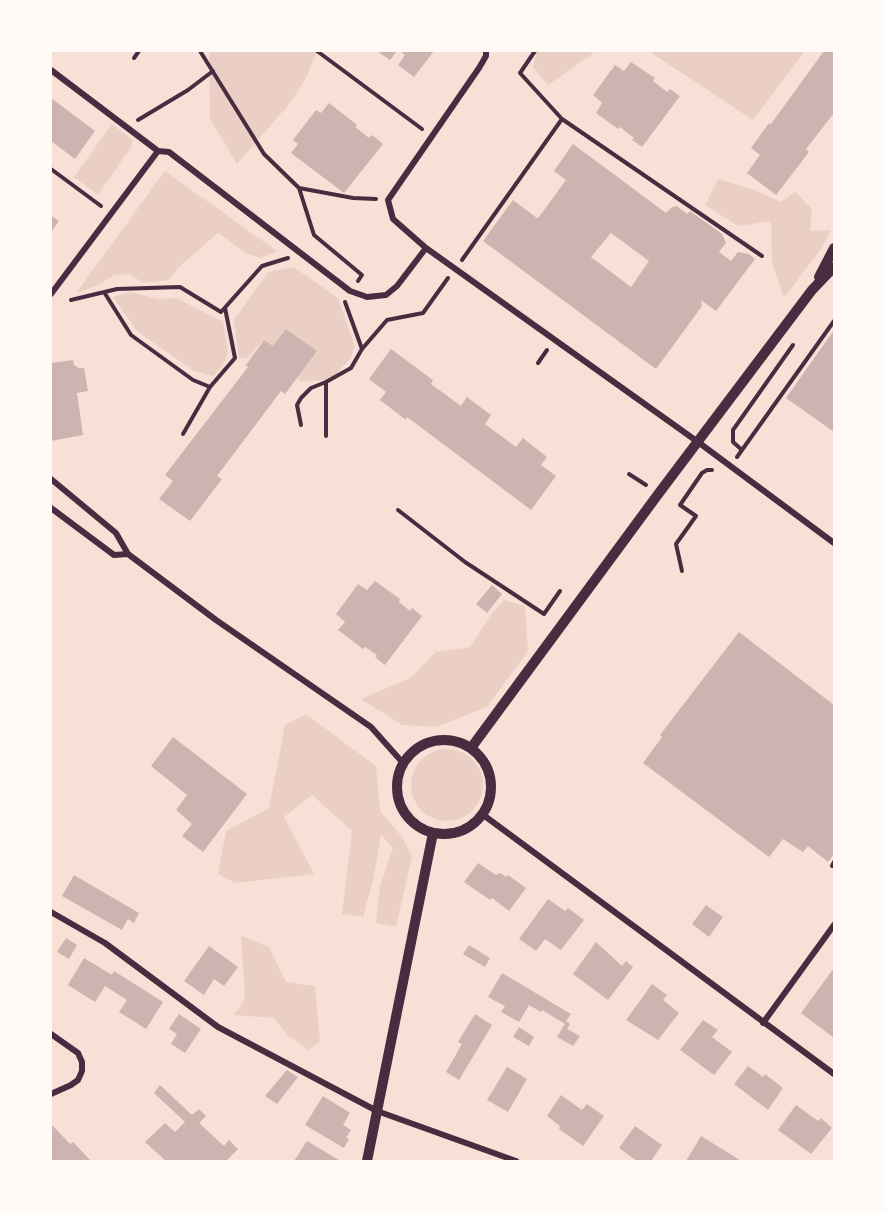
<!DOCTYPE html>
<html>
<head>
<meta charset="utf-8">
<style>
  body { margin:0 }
  #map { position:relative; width:885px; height:1212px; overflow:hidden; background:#f7e1d7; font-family:"DejaVu Sans",sans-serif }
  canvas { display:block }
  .frame { position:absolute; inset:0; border:52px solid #fffaf5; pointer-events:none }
</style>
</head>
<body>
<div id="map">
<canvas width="885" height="1212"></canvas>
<div class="frame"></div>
</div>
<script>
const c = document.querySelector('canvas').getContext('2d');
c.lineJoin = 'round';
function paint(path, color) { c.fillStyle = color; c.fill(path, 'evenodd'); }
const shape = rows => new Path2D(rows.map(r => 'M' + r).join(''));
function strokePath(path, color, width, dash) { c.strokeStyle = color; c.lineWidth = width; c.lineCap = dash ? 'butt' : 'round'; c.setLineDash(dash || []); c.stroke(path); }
paint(shape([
  [209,51,317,51,306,78,291,102,237,164,210,119],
  [537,51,594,51,591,55,548,85,533,67],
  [651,51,805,51,753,120,653,54],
  [112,124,133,140,131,147,98,195,74,177],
  [165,171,277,251,261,258,247,254,218,233,178,268,169,280,143,283,130,274,114,275,99,285,76,293],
  [718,179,752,189,781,202,795,192,812,209,810,231,831,230,821,249,784,298,772,263,771,221,738,226,705,205],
  [294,267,338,298,355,346,350,359,331,379,301,382,297,378,316,351,286,329,273,346,264,340,246,358,239,358,234,320,268,272],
  [131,292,158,299,177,298,223,322,228,351,225,362,213,376,194,371,138,332,113,297],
  [504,600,525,606,528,651,487,707,436,727,402,725,361,699,410,678,436,652,470,647,490,616],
  [306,714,376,766,380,811,402,837,412,856,396,927,376,923,380,886,393,848,381,835,373,880,363,917,342,914,352,831,312,795,284,817,314,874,235,883,218,874,226,831,269,808,285,725],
  '411 785a36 36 0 1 1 72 0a36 36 0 1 1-72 0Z',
  [241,936,269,947,286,982,315,986,320,1041,309,1050,288,1036,274,1018,234,1015,245,998]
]), '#ebcfc5');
paint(shape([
  [377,51,397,51,390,60],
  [400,51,434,51,414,77,398,65,405,55],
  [824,51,834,51,834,113,806,149,809,152,776,195,747,173,760,155,751,148,769,123,771,124],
  [631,62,655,78,653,81,667,92,670,89,680,96,642,147,632,140,634,138,620,127,618,129,596,113,602,103,593,95,615,65,624,71],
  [51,98,95,131,75,159,51,141],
  [329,103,357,125,355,127,369,138,372,135,383,144,344,193,291,153,298,144,293,140,316,110,321,113],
  [573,144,666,213,672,207,677,206,687,214,690,211,722,234,726,243,719,252,731,261,738,252,749,254,755,259,716,311,701,300,702,306,656,369,483,241,513,200,537,218,539,217,566,180,554,171],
  [611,233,649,261,631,287,591,257],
  [51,216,59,221,51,232],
  [286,329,317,351,285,394,281,391,217,476,222,479,190,521,159,499,173,481,165,475,248,367,246,365,264,340,273,346],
  [834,330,834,432,786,398],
  [391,349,433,380,431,384,461,406,467,397,491,415,485,424,516,447,523,438,547,457,541,465,556,476,531,510,407,417,406,420,380,400,386,392,369,379],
  [73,360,74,365,79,368,84,368,88,391,77,393,83,435,51,441,51,363],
  [375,581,400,599,399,602,410,611,412,608,422,616,385,665,375,657,377,655,365,647,363,649,338,630,345,622,336,614,358,584,367,590],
  [492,585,502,594,487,613,476,604],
  [739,632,834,705,834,854,828,862,808,846,803,852,783,839,769,857,643,763,662,737,660,735],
  [173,737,247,794,203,852,182,836,192,824,176,810,187,795,151,766],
  [478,863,496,875,500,873,506,877,508,875,526,888,509,911,492,898,490,900,464,882],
  [74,875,139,913,134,923,128,919,122,930,62,896],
  [548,899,565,911,568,908,584,920,561,950,545,939,536,951,519,939],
  [706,905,723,917,709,937,692,924],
  [66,938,77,945,69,959,57,952],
  [596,942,622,966,626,961,633,967,608,1000,573,974],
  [469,945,490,958,485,967,463,954],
  [209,946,238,967,224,986,214,979,204,995,184,981],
  [84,958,112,975,114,971,163,1002,146,1029,119,1012,127,1000,105,986,95,1002,68,985],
  [834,968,834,1038,801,1013],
  [502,973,571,1014,566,1021,570,1024,567,1029,580,1036,573,1046,557,1037,565,1024,542,1010,541,1012,529,1005,519,1022,501,1012,505,1006,488,997],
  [652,984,667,995,663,1000,679,1013,658,1040,626,1020],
  [179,1014,201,1029,185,1053,171,1044,177,1034,169,1029],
  [475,1014,492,1025,459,1080,446,1072,462,1044,458,1042],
  [703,1020,718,1030,712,1037,732,1052,714,1075,680,1050],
  [519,1027,534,1037,529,1046,513,1037],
  [748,1066,763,1077,765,1074,783,1088,768,1110,734,1084],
  [507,1067,527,1079,508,1112,487,1100],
  [287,1070,298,1077,277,1104,265,1096],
  [160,1085,192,1115,199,1109,206,1116,199,1123,224,1146,229,1140,238,1149,226,1161,166,1161,145,1142,165,1123,175,1132,185,1122,154,1093],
  [561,1095,582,1110,587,1104,604,1116,583,1146,559,1129,560,1126,547,1116],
  [323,1096,350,1113,343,1125,351,1130,346,1138,349,1139,344,1148,305,1125],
  [796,1105,818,1121,821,1118,832,1128,811,1154,778,1130],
  [51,1124,70,1144,73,1142,91,1161,51,1161],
  [635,1126,662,1145,651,1161,637,1161,619,1148],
  [701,1136,732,1155,741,1161,686,1161],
  [307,1141,339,1160,339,1161,294,1161]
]), '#ccb4b1');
strokePath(shape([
  [200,51,264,154,299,188,353,198,376,199],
  [317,51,422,129],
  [535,51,520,73,562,119,762,256],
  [134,58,139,51],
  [138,120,188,90,213,71],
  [51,169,101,206],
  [299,188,314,235,362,275,358,281],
  [462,260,562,119],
  [104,292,131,335,193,380,210,387],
  [71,300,117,289,180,287,221,312,262,266,288,258],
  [345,302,362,349],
  [538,363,547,350],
  [301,425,297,405,301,398,311,388,326,382],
  [183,434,210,387,235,358,225,308],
  [326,436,326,382,351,368,362,349,387,320,423,313,448,278],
  [742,450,733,442,733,430,793,345],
  [737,457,834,321],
  [629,474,646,485],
  [398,510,465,562,544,614,560,591],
  [682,571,676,544,696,516,680,505,702,473,707,470,712,470],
  [832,866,834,862]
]), '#4a2c40', 4);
strokePath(shape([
  [486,51,486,56,479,68,388,200,393,219,426,248,698,442,834,543],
  [51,70,158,151],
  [51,294,158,151,169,152,350,291,367,297,386,295,397,286,426,248],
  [51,479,116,533,128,554,216,620,371,727,403,763],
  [51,508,114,555,128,554],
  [482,814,834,1074],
  [51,912,105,943,218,1027,377,1111,516,1161],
  [763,1023,834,925],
  [51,1034,78,1053,82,1062,82,1071,78,1080,71,1085,51,1094]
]), '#4a2c40', 6);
strokePath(shape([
  [819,277,834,248],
  '397 787a47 47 0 1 1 94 0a47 47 0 1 1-94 0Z',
  [471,748,659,493,812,290,834,267],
  [367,1161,433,833]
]), '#4a2c40', 10);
</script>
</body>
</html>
